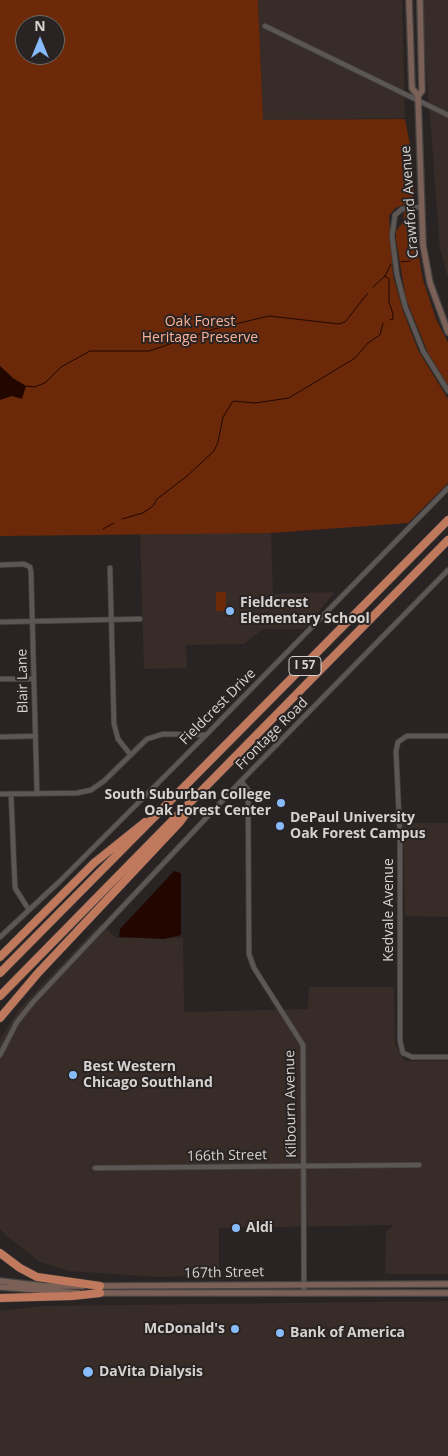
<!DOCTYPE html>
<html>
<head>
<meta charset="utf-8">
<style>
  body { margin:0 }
  #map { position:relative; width:448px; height:1456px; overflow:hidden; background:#292423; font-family:"Open Sans",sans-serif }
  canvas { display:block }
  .north { position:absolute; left:15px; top:15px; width:50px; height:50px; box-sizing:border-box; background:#292423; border:1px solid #6e6a69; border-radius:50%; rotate:0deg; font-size:14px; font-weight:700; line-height:20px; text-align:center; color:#d5d2d1 }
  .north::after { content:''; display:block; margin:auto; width:18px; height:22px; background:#87bbfb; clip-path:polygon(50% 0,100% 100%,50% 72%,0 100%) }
</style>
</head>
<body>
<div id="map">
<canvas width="448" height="1456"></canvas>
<div class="north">N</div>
</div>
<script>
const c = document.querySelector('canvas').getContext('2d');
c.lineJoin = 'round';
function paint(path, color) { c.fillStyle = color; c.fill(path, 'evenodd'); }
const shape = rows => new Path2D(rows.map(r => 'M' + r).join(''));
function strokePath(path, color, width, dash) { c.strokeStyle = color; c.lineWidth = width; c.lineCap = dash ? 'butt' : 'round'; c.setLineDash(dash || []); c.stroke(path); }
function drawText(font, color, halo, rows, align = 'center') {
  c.font = font + ' "Open Sans",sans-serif'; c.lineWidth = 4; c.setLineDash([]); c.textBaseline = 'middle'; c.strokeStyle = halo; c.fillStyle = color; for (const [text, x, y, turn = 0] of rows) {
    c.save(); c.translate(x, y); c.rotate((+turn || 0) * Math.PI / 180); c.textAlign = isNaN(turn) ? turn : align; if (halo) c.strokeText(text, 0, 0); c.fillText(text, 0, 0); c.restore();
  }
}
paint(shape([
  [258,0,402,0,405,118,263,120],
  [421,0,448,0,448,278,440,249],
  [140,533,271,533,273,594,335,592,304,629,263,629,244,644,186,645,187,668,144,669],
  [403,823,448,823,448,917,405,916],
  [101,923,116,938,183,938,184,1012,308,1009,309,987,394,987,395,1044,405,1061,448,1061,448,1274,385,1274,386,1231,394,1225,219,1228,219,1275,159,1277,68,1271,40,1262,8,1237,0,1229,0,1039,20,1008],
  [448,1301,448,1456,0,1456,0,1311,44,1306]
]), '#372c28');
paint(shape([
  [0,0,258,0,263,120,405,119,412,155,414,196,408,203,395,208,389,216,393,276,403,311,418,350,448,399,448,483,408,523,271,533,0,536],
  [25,25,55,25,55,55,25,55],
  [404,211,414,217,415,236,423,280,436,319,448,343,448,385,428,353,406,299,396,239,396,231,403,222],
  [216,592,226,592,226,611,216,611]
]), '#6c2909');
paint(shape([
  [0,366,13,378,26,386,22,399,12,396,0,400],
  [174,871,181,873,181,935,164,939,119,937,120,929]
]), '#210700');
strokePath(shape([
  [401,262,410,261],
  [385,276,389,279,389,302,393,314,393,319,390,320],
  [373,287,385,276,391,264],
  [26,386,34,387,45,383,61,367,90,351,149,351,214,329,269,316,339,324,345,322,368,293],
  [122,519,143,513,153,506,157,499,187,476,214,451,218,442,223,417,233,401,255,403,289,398,355,358,368,343,380,335,383,323],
  [103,529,114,523]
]), '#210700', 1);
const street = shape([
  [265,26,448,115],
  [420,207,402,209,395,215,392,236,397,275,405,306,423,351,448,391],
  [0,565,24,564,30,567,31,572,37,794],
  [110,568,114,724,118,739,130,754],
  [0,622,140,619],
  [0,679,34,679],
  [448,736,407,736,398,742,396,751,400,837,400,1041,403,1053,412,1057,448,1057],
  [0,737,36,736],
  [241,781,248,790,249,954,254,968,303,1045,304,1293],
  [0,794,77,793,91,790,104,781,147,739,163,734,206,735],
  [11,794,15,888,29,910],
  [0,937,59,882,206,735,448,488],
  [0,1055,17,1022,33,1002,241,781,448,570],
  [95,1168,419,1165]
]);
const secondary = shape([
  [409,0,412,88,418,96,423,245,430,283,448,332],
  [418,96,422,91,420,0],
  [0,1281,44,1286,83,1286],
  [97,1286,448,1284],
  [0,1287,78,1293],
  [97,1293,448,1293]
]);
const highway = shape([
  [0,957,94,863,145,822],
  [0,973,448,520],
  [0,996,448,540],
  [0,1018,38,973,180,822,190,808],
  [0,1253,20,1268,37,1277,100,1286],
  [0,1298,72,1296,100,1293]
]);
strokePath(street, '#44413f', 6);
strokePath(secondary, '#44413f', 8);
strokePath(highway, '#44413f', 9);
strokePath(street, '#5c5654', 4.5);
strokePath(secondary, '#7a6057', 5.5);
strokePath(highway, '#c0795d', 8);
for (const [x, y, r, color] of [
  [230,611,5,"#87bbfb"],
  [281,803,5,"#87bbfb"],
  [280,826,5,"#87bbfb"],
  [73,1075,5,"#87bbfb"],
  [236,1228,5,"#87bbfb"],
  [235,1329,5,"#87bbfb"],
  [280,1333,5,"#87bbfb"],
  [88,1372,6,"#87bbfb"]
]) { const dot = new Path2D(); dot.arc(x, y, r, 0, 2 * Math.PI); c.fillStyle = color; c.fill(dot); strokePath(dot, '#292423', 2); }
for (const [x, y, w] of [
  [305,666,32]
]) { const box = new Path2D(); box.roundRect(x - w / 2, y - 9.5, w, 19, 4); c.fillStyle = '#292423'; c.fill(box); strokePath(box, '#d5d2d1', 1); }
drawText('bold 12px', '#d5d2d1', null, [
  ["I 57",305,666]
]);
drawText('14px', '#d5d2d1', '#292423', [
  ["Crawford Avenue",410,202,-94],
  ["Blair Lane",23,681,-91],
  ["Fieldcrest Drive",218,707,-45],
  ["Frontage Road",272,734,-45],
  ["Kedvale Avenue",389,910,-90],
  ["Kilbourn Avenue",291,1104,-91],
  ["166th Street",227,1156,-1],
  ["167th Street",224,1273,-1]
]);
drawText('14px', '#fab195', '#292423', [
  ["Oak Forest",200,322],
  ["Heritage Preserve",200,338]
]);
drawText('bold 14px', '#d5d2d1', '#292423', [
  ["Fieldcrest",240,603],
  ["Elementary School",240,619],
  ["South Suburban College",271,795,"right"],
  ["Oak Forest Center",271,811,"right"],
  ["DePaul University",290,818],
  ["Oak Forest Campus",290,834],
  ["Best Western",83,1067],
  ["Chicago Southland",83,1083],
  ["Aldi",246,1228],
  ["McDonald's",225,1329,"right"],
  ["Bank of America",290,1333],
  ["DaVita Dialysis",99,1372]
], 'left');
</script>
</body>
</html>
